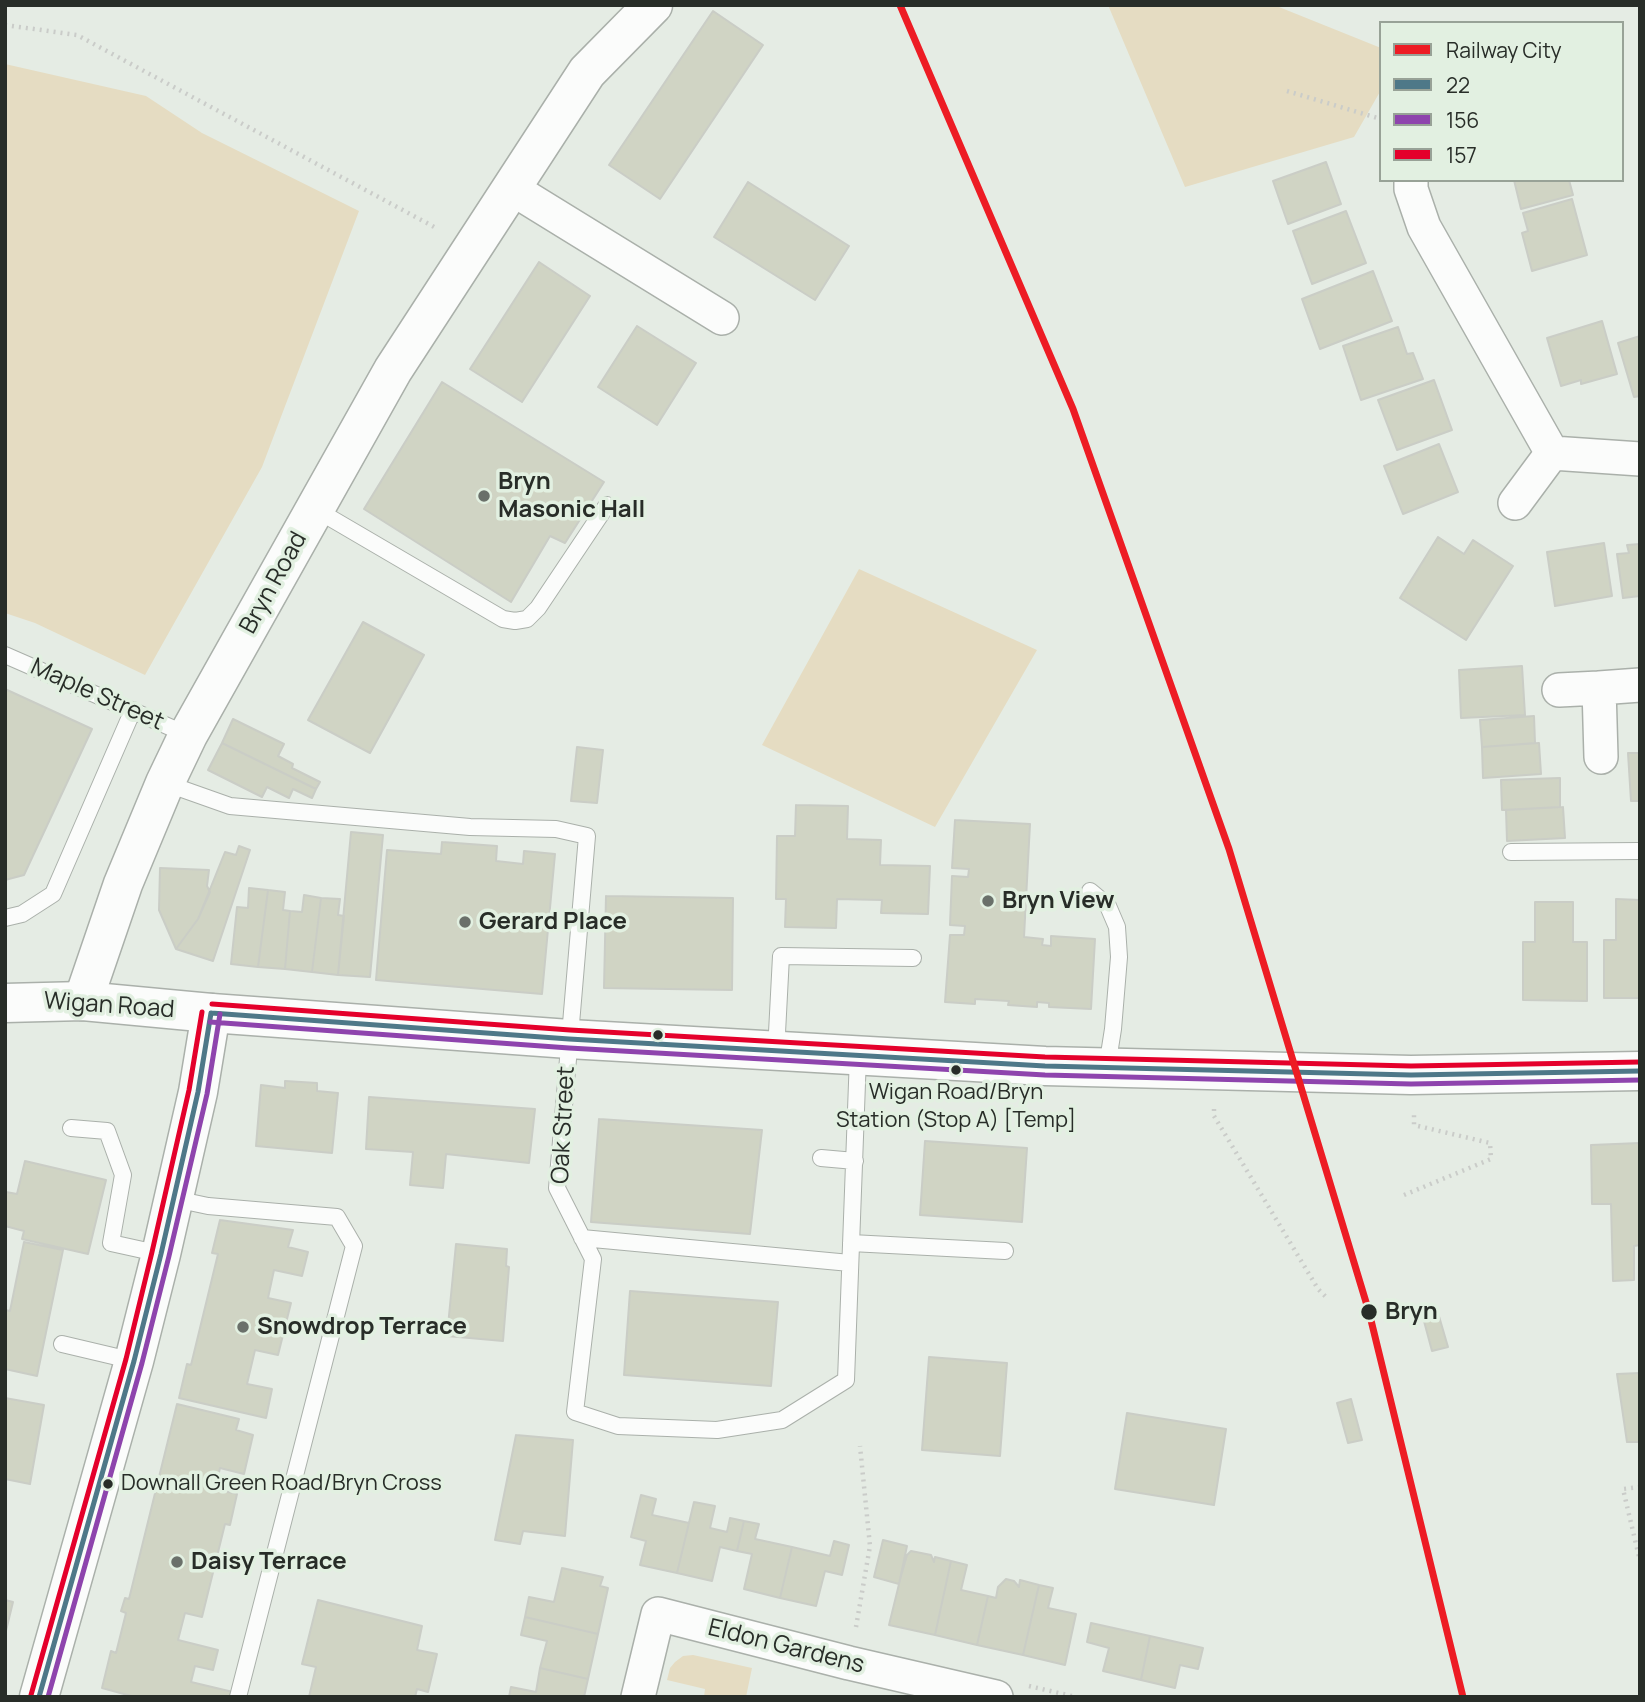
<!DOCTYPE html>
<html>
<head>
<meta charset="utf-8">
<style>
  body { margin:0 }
  #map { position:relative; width:1645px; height:1702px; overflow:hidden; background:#e5ece4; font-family:Manrope,sans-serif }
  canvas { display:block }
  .frame { position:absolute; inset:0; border:7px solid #282d28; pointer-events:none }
  .legend { position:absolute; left:1379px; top:21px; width:245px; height:161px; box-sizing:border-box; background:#e2f0e1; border:2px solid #98a297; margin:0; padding:9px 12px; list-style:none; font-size:21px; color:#282d28 }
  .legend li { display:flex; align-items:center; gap:14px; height:35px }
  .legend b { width:35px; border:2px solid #98a297 }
</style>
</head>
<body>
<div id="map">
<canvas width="1645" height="1702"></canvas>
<div class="frame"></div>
<ul class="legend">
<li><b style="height:9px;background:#ed1c24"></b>Railway City</li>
<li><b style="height:9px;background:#4e7888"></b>22</li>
<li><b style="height:9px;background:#8e44ad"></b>156</li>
<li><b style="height:9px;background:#e4002b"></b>157</li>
</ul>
</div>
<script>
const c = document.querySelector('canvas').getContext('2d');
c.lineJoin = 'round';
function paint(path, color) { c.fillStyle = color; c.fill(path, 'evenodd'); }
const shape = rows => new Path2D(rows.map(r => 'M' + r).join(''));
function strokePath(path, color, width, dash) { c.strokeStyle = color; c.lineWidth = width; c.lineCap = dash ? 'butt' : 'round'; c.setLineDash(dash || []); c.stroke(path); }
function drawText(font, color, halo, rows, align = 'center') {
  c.font = font + ' Manrope,sans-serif'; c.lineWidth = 7; c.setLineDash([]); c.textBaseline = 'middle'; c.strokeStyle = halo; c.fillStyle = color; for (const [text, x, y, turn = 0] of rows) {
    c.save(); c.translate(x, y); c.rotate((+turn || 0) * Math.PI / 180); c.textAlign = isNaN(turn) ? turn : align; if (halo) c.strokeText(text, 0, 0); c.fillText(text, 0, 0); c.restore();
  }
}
paint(shape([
  [1108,5,1274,5,1381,48,1381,90,1354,137,1185,187],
  [5,64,146,96,202,133,359,211,262,467,145,675,35,623,5,613],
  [859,569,1037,650,935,827,762,745],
  [693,1655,752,1668,746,1697,704,1697,705,1689,667,1680,670,1668,675,1662,683,1656]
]), '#e5dcc2');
const building = shape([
  [713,11,763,45,660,199,609,165,713,11],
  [1326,162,1341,204,1288,224,1273,181,1326,162],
  [1514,180,1569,180,1573,195,1521,209,1514,180],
  [748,182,849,246,815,300,714,237,748,182],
  [1572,199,1587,255,1532,271,1522,233,1528,231,1523,213,1572,199],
  [1346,211,1366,263,1312,284,1293,231,1346,211],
  [539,262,590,296,522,402,470,369,539,262],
  [1373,271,1392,321,1320,349,1302,299,1373,271],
  [1602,321,1617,374,1581,384,1581,380,1561,386,1547,338,1602,321],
  [637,326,696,363,657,425,598,387,637,326],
  [1398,327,1407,354,1413,353,1423,379,1361,400,1343,346,1398,327],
  [1640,336,1640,396,1634,397,1618,343,1640,336],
  [1434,380,1452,430,1397,450,1378,400,1434,380],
  [442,382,604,482,565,543,550,536,511,602,364,509,442,382],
  [1439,444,1458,492,1403,514,1384,466,1439,444],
  [1438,537,1464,554,1473,540,1513,566,1466,640,1400,598,1438,537],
  [1604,543,1612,596,1555,606,1547,552,1604,543],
  [1640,544,1640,596,1623,598,1617,554,1629,553,1627,545,1640,544],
  [363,622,424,655,370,753,308,720,363,622],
  [1522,666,1525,715,1461,718,1459,670,1522,666],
  [5,689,92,729,24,875,5,880,5,689],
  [1534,716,1535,743,1482,747,1480,720,1534,716],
  [233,719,284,744,278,756,293,764,292,768,320,782,316,789,222,743,233,719],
  [222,743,316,789,312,798,293,789,289,798,267,787,262,797,208,770,222,743],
  [1539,743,1541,774,1483,778,1482,747,1539,743],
  [577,747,603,750,597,803,571,801,577,747],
  [1628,753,1640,753,1640,801,1631,801,1628,753],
  [1560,778,1560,807,1502,810,1501,780,1560,778],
  [796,805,848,806,847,839,881,840,880,865,930,866,928,914,881,913,882,900,837,899,836,928,785,927,786,899,776,899,777,836,795,836,796,805],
  [1563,807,1565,838,1507,841,1506,810,1563,807],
  [955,820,1030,824,1024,937,1043,939,1042,945,1051,946,1051,936,1095,939,1091,1009,1049,1007,1049,1003,1037,1002,1037,1007,1008,1005,1009,1001,975,999,975,1004,945,1002,950,935,964,935,965,926,950,925,952,876,968,877,969,869,952,868,955,820],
  [351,832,383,835,370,977,338,975,351,832],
  [442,842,497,846,496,861,523,864,524,851,555,854,542,994,376,980,387,850,441,854,442,842],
  [239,846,250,850,213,961,176,949,198,919,225,852,236,855,239,846],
  [160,868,209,870,207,886,210,892,198,919,176,949,159,910,160,868],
  [249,888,268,890,258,967,231,964,237,907,248,908,249,888],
  [268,890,285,892,283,910,290,911,285,969,258,967,268,890],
  [304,895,321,898,312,972,285,969,290,911,302,912,304,895],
  [606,896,733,898,732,990,604,988,606,896],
  [321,898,340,899,338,915,344,916,338,975,312,972,321,898],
  [1616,899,1640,900,1640,998,1604,998,1604,940,1616,940,1616,899],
  [1535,902,1573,902,1573,942,1587,942,1587,1001,1523,1000,1523,942,1535,942,1535,902],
  [285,1081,317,1083,317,1091,338,1093,332,1153,256,1146,261,1085,285,1088,285,1081],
  [369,1097,535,1109,529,1163,446,1154,443,1188,410,1185,413,1152,366,1149,369,1097],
  [599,1119,762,1130,750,1234,591,1222,599,1119],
  [925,1141,1027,1148,1022,1222,920,1215,925,1141],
  [1640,1143,1640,1245,1634,1246,1634,1280,1613,1281,1611,1204,1592,1204,1591,1145,1640,1143],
  [25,1161,106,1180,88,1254,22,1239,24,1231,5,1226,6,1192,17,1194,25,1161],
  [220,1220,293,1230,288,1247,308,1252,302,1276,274,1270,268,1298,291,1303,278,1355,255,1350,247,1384,272,1389,266,1418,179,1398,187,1364,191,1365,218,1254,212,1253,220,1220],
  [24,1242,63,1250,37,1376,5,1369,5,1310,10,1311,24,1242],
  [456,1244,507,1249,506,1266,509,1267,503,1341,447,1336,456,1244],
  [630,1291,778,1302,771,1386,624,1375,630,1291],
  [1436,1306,1448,1347,1432,1351,1421,1310,1436,1306],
  [929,1357,1007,1363,1000,1456,922,1450,929,1357],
  [1640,1373,1639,1442,1627,1442,1617,1374,1640,1373],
  [5,1398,44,1405,30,1484,5,1479,5,1398],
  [1351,1399,1362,1440,1348,1443,1337,1403,1351,1399],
  [177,1404,239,1419,236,1430,253,1435,244,1474,220,1468,215,1489,237,1494,230,1525,225,1524,202,1617,185,1613,178,1640,218,1650,213,1670,195,1666,191,1682,233,1692,232,1697,135,1697,102,1688,111,1651,116,1653,126,1613,121,1611,125,1598,129,1599,177,1404],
  [1127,1413,1226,1429,1214,1505,1115,1489,1127,1413],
  [516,1435,573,1440,565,1536,523,1531,520,1544,495,1540,516,1435],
  [641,1495,656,1499,652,1515,689,1523,677,1573,640,1565,646,1541,631,1537,641,1495],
  [694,1502,715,1506,710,1528,727,1532,730,1518,744,1521,737,1551,720,1547,712,1581,677,1573,694,1502],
  [744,1521,759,1524,755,1539,792,1547,780,1598,744,1589,752,1554,737,1551,744,1521],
  [883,1540,907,1546,899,1584,874,1577,883,1540],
  [834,1541,849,1545,842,1575,825,1571,816,1606,780,1598,792,1547,830,1556,834,1541],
  [911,1551,931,1555,934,1562,935,1557,951,1561,935,1635,889,1625,901,1576,907,1555,911,1551],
  [951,1561,967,1565,961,1590,988,1596,977,1645,935,1635,951,1561],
  [562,1568,603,1577,600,1586,608,1588,598,1634,525,1617,529,1597,554,1602,562,1568],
  [1006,1579,1014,1581,1019,1587,1020,1580,1039,1585,1023,1655,977,1645,988,1596,996,1598,998,1587,1006,1579],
  [1039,1585,1053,1588,1048,1608,1076,1614,1065,1665,1023,1655,1039,1585],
  [5,1600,13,1602,5,1635,5,1600],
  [318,1600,422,1626,417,1650,437,1654,428,1692,417,1689,415,1697,309,1697,316,1667,302,1664,318,1600],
  [525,1617,598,1634,588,1679,540,1668,547,1641,521,1635,525,1617],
  [1091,1623,1150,1636,1141,1680,1103,1671,1109,1648,1087,1642,1091,1623],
  [1150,1636,1203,1648,1198,1669,1180,1665,1175,1688,1141,1680,1150,1636],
  [540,1668,588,1679,584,1697,509,1697,511,1687,536,1692,540,1668]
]);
paint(building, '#d0d4c4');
strokePath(building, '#cacdc6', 2);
const lane = shape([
  [315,509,503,619,515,621,527,619,538,608,607,505],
  [5,655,188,735],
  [165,783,230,806,470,827,556,829,587,836,557,1188,593,1259,575,1412,618,1426,717,1430,782,1420,846,1380,858,1056],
  [1511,852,1640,851],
  [1090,891,1108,906,1117,927,1119,957,1113,1029,1107,1067],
  [5,918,22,914,53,894,133,710],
  [776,1052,781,956,913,958],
  [71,1128,107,1131,123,1175,111,1243,161,1254],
  [821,1158,855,1161],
  [175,1199,208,1206,337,1217,354,1246,238,1697],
  [582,1238,850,1263],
  [851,1243,1005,1251],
  [62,1344,134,1361]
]);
const street = shape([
  [1411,180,1411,189,1424,227,1552,453,1515,503],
  [511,188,722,318],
  [1552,453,1640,459],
  [1599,688,1640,685],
  [1559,690,1599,688,1601,757],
  [638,1697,658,1614,849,1663,996,1697]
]);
const secondary = shape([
  [83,1001,123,884,165,783,188,735,393,370,587,72,653,5],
  [39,1697,134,1361,161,1254,198,1092,211,1013]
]);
const primary = shape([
  [5,1003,83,1001,211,1013,569,1039,1045,1066,1411,1075,1640,1071]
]);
strokePath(lane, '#aab0aa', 18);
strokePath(street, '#aab0aa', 36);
strokePath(secondary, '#aab0aa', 41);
strokePath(primary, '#aab0aa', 41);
strokePath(shape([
  [5,25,77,35,438,229],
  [1287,91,1381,119],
  [1214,1109,1214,1116,1318,1289,1328,1299],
  [1404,1195,1491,1159,1490,1143,1414,1125,1414,1114],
  [1640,1487,1623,1489,1640,1561],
  [856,1627,870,1546,860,1446],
  [1029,1686,1076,1697]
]), '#caccc9', 4.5, [2, 5]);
strokePath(lane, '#fbfcfb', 16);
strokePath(street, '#fbfcfb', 33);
strokePath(secondary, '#fbfcfb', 38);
strokePath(primary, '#fbfcfb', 38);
strokePath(shape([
  [211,1013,569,1039,1045,1066,1411,1075,1640,1071],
  [39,1697,134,1361,161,1254,198,1092,211,1013]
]), '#4e7888', 5);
strokePath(shape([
  [210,1022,569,1048,1045,1075,1411,1084,1640,1080],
  [48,1697,142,1363,169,1256,207,1094,220,1014]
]), '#8e44ad', 5);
strokePath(shape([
  [212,1004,570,1030,1045,1057,1411,1066,1640,1062],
  [31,1695,126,1359,152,1252,189,1090,202,1012]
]), '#e4002b', 5);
strokePath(shape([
  [900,5,1073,409,1229,849,1369,1312,1463,1697]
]), '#ed1c24', 7);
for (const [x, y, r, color] of [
  [484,496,7,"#6a706a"],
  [988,901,7,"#6a706a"],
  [465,922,7,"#6a706a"],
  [658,1035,6,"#282d28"],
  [956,1070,6,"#282d28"],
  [1369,1312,9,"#282d28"],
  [243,1327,7,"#6a706a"],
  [108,1484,6,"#282d28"],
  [177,1562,7,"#6a706a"]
]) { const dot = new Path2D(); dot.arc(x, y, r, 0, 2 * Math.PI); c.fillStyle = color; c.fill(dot); strokePath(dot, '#e2f0e1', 2.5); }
drawText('22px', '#282d28', '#e2f0e1', [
  ["Wigan Road/Bryn",956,1093],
  ["Station (Stop A) [Temp]",956,1121],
  ["Downall Green Road/Bryn Cross",121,1484,"left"]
]);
drawText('bold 24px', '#282d28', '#e2f0e1', [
  ["Bryn",498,482],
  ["Masonic Hall",498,510],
  ["Bryn View",1002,901],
  ["Gerard Place",479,922],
  ["Snowdrop Terrace",257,1327],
  ["Daisy Terrace",191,1562]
], 'left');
drawText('24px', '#282d28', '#e2f0e1', [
  ["Bryn Road",274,583,-61],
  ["Maple Street",97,695,24],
  ["Wigan Road",109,1006,4],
  ["Oak Street",564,1125,-87],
  ["Eldon Gardens",786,1647,14]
]);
drawText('bold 24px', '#282d28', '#e2f0e1', [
  ["Bryn",1385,1312]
], 'left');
</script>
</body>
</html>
